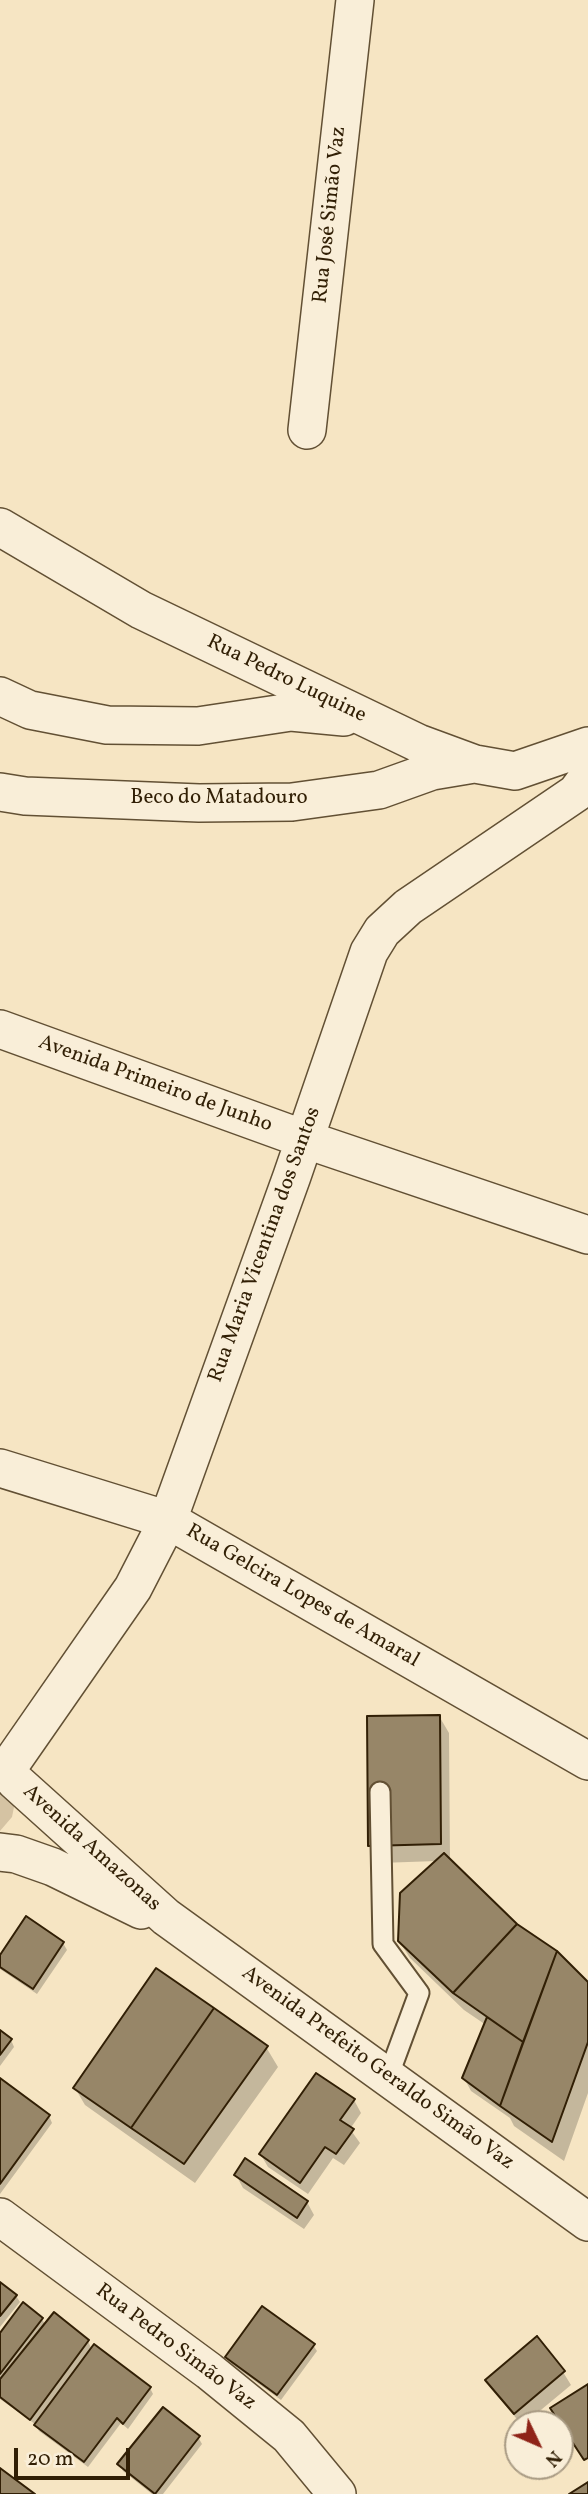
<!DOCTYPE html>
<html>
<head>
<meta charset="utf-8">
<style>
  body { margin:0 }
  #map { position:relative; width:588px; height:2494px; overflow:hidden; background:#f6e5c3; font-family:Vollkorn,serif }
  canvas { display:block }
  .north { position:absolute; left:504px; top:2410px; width:70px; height:70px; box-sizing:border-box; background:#f9eed8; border:2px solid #a99b84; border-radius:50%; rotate:134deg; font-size:19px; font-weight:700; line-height:28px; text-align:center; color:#311f05 }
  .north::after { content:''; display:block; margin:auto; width:24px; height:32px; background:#8f2418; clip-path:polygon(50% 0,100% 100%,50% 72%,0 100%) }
  .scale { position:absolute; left:14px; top:2448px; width:116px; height:32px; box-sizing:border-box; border:4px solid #311f05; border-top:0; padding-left:9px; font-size:21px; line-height:24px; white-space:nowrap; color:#311f05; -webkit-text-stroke:5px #f9eed8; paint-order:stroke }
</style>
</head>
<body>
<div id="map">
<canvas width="588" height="2494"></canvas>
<div class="north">N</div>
<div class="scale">20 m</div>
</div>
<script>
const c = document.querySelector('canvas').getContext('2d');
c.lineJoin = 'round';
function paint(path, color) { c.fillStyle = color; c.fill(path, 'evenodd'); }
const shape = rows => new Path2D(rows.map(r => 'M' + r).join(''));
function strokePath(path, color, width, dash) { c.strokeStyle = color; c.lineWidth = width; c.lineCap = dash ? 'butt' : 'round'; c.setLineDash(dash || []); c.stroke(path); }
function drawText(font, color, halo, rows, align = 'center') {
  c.font = font + ' Vollkorn,serif'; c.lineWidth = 6; c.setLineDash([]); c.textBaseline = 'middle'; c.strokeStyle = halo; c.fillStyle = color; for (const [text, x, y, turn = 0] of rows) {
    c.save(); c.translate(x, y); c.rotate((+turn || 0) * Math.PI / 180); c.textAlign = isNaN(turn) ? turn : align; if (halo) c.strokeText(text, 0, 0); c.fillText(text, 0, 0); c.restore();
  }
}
paint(shape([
  [0,1780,12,1796,14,1807,12,1817,0,1831]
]), '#d5c3a3');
paint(shape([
  [439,1716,449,1733,450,1862,516,1926,556,1952,588,1985,588,2093,564,2161,514,2126,510,2118,471,2091,464,2078,486,2025,464,2010,410,1958,399,1941,437,1861,380,1863,370,1845],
  [63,1943,67,1950,37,1994,0,1969,0,1958],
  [0,2032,11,2040,14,2047,0,2066],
  [266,2047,278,2067,195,2183,85,2105,75,2088],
  [0,2081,49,2116,52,2123,0,2194],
  [354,2100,361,2113,350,2129,360,2143,344,2165,333,2158,308,2194,268,2167,261,2155],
  [236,2175,307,2202,314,2215,304,2229,243,2188],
  [0,2285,16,2296,20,2302,0,2327],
  [42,2319,46,2326,88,2341,92,2350,150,2388,153,2394,128,2429,121,2423,88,2467,39,2431,35,2424,0,2399,0,2336],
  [313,2345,317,2351,281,2400,230,2363,227,2357],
  [563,2372,571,2385,524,2424,521,2424,495,2393,487,2380],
  [198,2437,202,2444,163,2494,152,2494,123,2471,119,2464]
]), '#0003');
const building = shape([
  [440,1715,441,1844,368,1846,367,1716,440,1715],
  [444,1853,517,1924,453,1993,398,1941,400,1893,444,1853],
  [26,1916,64,1942,33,1989,0,1967,0,1955,26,1916],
  [517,1924,557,1951,523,2042,453,1993,517,1924],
  [557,1951,588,1982,588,2042,552,2142,500,2106,557,1951],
  [156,1968,214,2008,131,2128,73,2088,156,1968],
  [214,2008,268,2046,184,2164,131,2128,214,2008],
  [487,2017,523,2042,500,2106,462,2078,487,2017],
  [0,2030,12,2039,0,2055,0,2030],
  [316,2073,355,2099,340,2120,354,2129,336,2154,325,2147,300,2183,259,2154,316,2073],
  [0,2078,50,2115,0,2184,0,2078],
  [245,2158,308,2201,297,2218,234,2175,245,2158],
  [0,2282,17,2295,0,2316,0,2282],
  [23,2302,43,2318,0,2374,0,2333,23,2302],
  [262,2306,315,2344,277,2395,225,2357,262,2306],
  [54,2312,89,2340,30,2420,0,2397,0,2379,54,2312],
  [537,2336,565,2371,514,2414,485,2380,537,2336],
  [94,2344,151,2387,123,2424,117,2418,84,2462,34,2425,94,2344],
  [588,2384,588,2458,584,2460,550,2408,588,2384],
  [163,2407,200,2436,155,2494,117,2464,163,2407],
  [0,2468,35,2494,0,2494,0,2468],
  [588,2482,588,2494,569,2494,588,2482]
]);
paint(building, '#978668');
strokePath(building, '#311f05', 2);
const lane = shape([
  [380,1792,383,1944,419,1993,388,2077]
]);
const street = shape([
  [307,430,355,0],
  [0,527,141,610,418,743,475,764,515,771,588,746],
  [0,696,30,710,107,725,198,726,291,712,344,717],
  [0,792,25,796,199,803,292,802,379,790,432,771,474,764],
  [0,1029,304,1139,588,1235],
  [0,1468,168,1520,588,1761],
  [5,1772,133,1588,168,1520,292,1176,369,952,382,931,408,907,576,793,588,777],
  [15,1781,166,1917,588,2222],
  [0,1852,16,1854,53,1867,141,1910],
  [0,2217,209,2371,289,2436,337,2494]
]);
strokePath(lane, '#625034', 23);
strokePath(street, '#625034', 40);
strokePath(lane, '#f9eed8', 19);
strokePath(street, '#f9eed8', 37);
drawText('21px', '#311f05', '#f9eed8', [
  ["Rua José Simão Vaz",331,215,-84],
  ["Rua Pedro Luquine",286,680,26],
  ["Beco do Matadouro",219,799],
  ["Avenida Primeiro de Junho",155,1085,20],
  ["Rua Maria Vicentina dos Santos",266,1245,-70],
  ["Rua Gelcira Lopes de Amaral",302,1597,30],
  ["Avenida Amazonas",91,1849,42],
  ["Avenida Prefeito Geraldo Simão Vaz",377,2069,36],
  ["Rua Pedro Simão Vaz",175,2348,37]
]);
</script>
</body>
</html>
